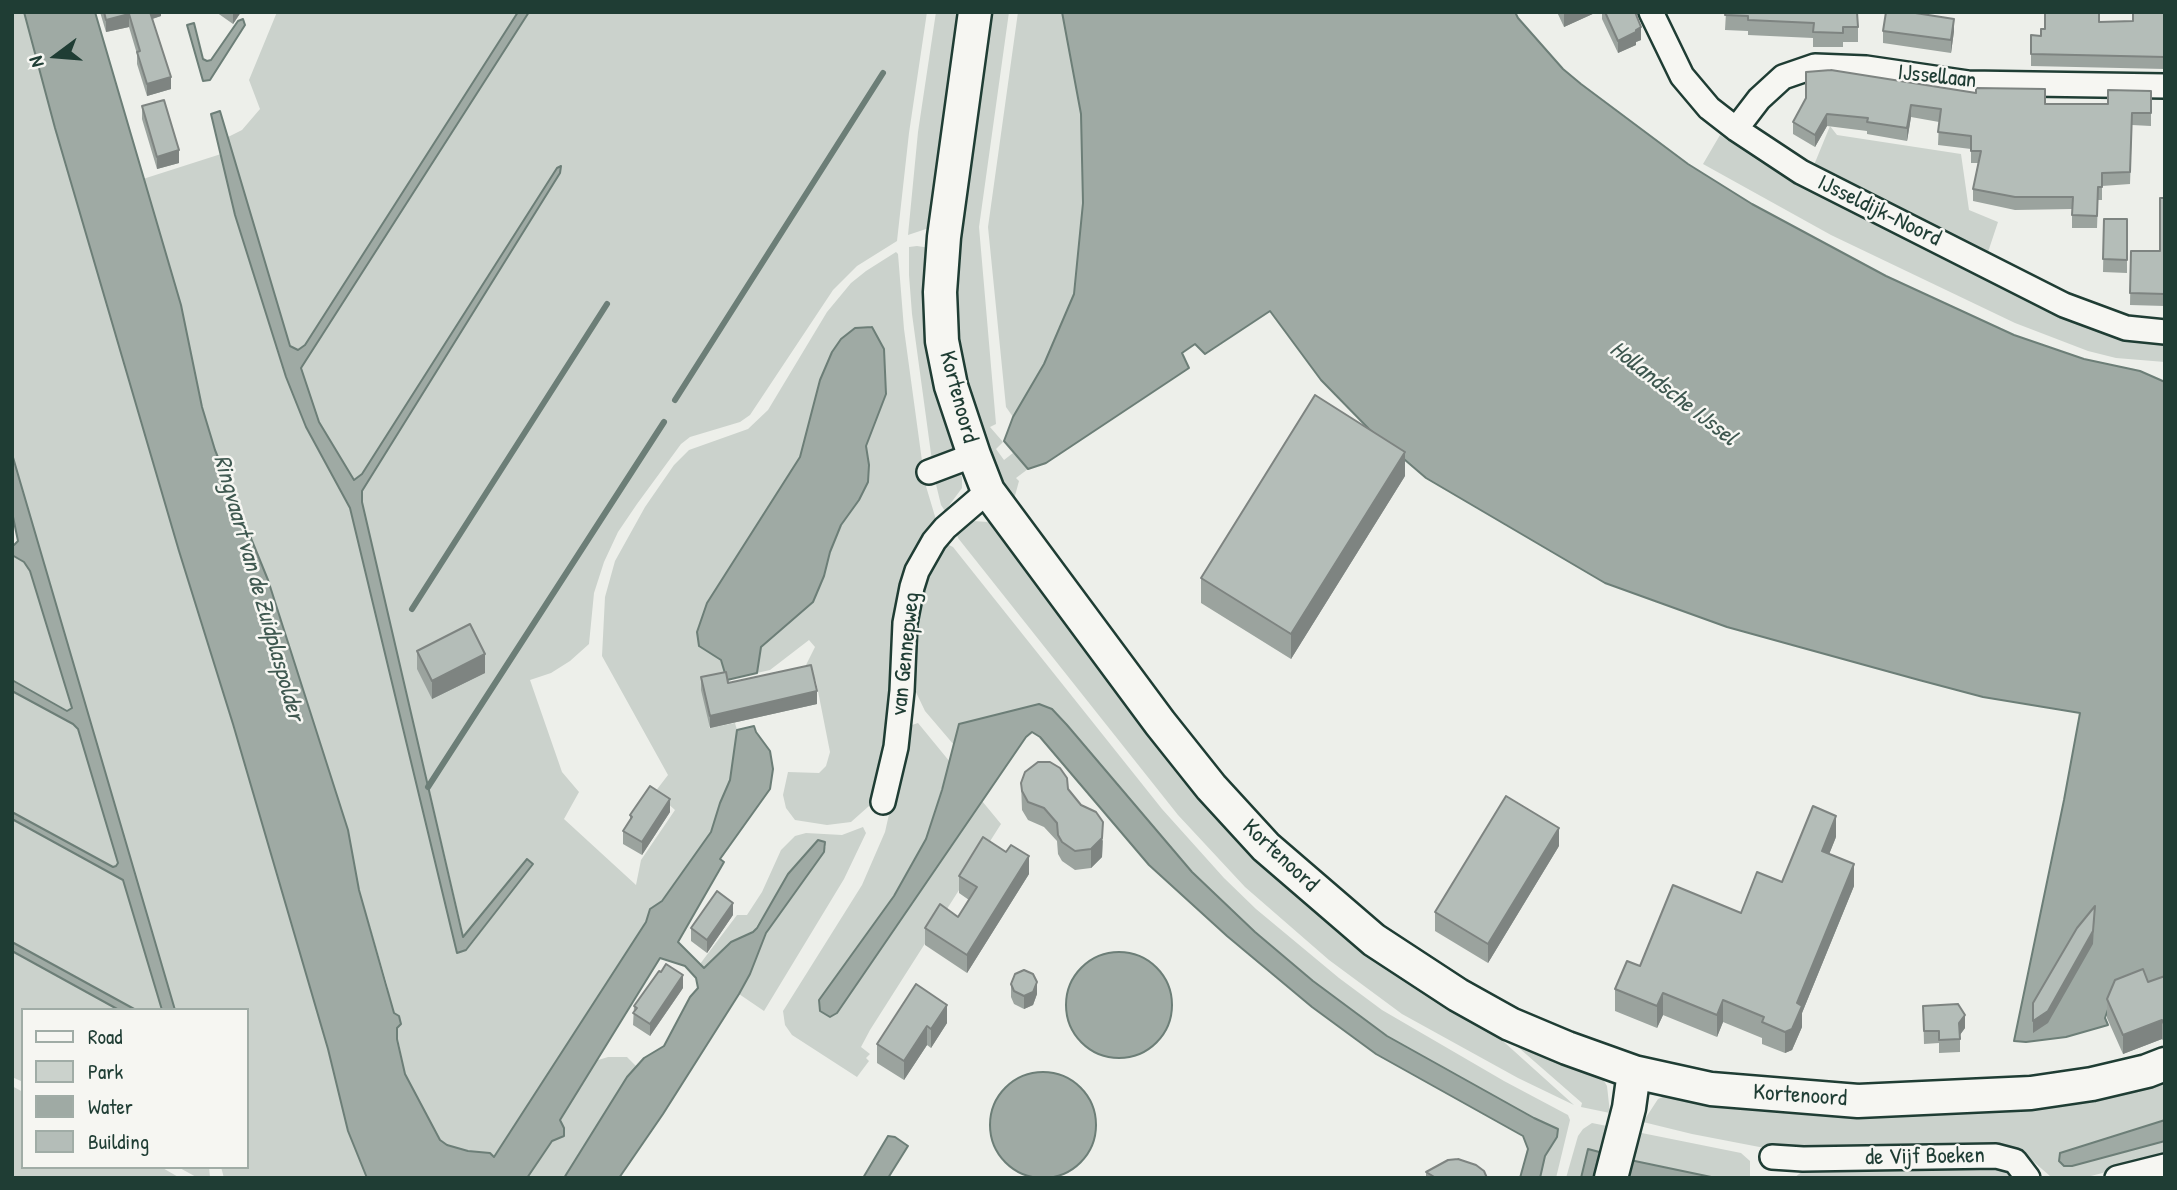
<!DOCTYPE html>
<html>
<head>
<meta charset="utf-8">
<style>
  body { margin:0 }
  #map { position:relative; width:2177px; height:1190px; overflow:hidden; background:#edefea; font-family:"Patrick Hand",sans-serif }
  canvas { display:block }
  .frame { position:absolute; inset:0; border:14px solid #1f3d34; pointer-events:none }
  .legend { position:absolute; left:21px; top:1008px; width:228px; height:161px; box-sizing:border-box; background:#f6f6f2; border:2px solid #a0aca6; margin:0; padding:9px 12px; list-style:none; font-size:21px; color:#1f3d34 }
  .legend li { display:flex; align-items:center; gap:14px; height:35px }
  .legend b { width:35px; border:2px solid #a0aca6 }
  .north { position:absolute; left:21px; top:21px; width:70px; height:70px; -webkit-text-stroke:5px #f6f6f2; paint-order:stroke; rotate:254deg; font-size:19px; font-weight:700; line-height:28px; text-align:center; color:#1f3d34 }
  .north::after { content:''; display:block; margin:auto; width:24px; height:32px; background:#1f3d34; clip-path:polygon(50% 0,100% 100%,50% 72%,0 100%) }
</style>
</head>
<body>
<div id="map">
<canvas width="2177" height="1190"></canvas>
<div class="frame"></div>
<ul class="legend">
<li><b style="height:9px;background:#f6f6f2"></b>Road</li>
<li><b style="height:19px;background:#cbd2cc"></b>Park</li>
<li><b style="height:19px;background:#9faaa4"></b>Water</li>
<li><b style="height:19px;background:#b4bdb8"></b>Building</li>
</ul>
<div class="north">N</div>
</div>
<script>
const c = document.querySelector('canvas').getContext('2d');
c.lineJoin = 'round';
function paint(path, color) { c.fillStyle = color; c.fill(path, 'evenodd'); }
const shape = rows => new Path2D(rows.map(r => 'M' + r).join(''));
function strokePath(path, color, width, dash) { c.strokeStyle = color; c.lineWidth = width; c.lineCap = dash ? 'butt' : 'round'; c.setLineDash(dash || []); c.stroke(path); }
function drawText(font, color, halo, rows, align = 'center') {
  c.font = font + ' "Patrick Hand",sans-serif'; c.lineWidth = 5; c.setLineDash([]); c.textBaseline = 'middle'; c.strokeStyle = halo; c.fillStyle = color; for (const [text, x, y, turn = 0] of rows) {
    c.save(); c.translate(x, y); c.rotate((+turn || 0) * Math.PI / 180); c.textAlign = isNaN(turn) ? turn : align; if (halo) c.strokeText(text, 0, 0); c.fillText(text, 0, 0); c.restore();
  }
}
paint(shape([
  [12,12,24,12,55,128,179,551,233,724,328,1049,348,1131,367,1178,224,1178,221,1167,247,1167,247,1010,175,1010,12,454],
  [277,12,518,12,305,345,298,350,290,346,228,137,242,130,260,109,249,80],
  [529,12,927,12,909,133,897,241,857,266,833,290,750,415,740,422,690,437,681,444,637,504,618,532,604,562,594,593,589,644,570,661,551,673,530,680,562,772,579,792,564,819,636,885,641,860,675,810,655,792,668,775,602,656,605,597,615,561,645,507,674,465,689,450,748,429,768,410,827,312,851,283,866,271,896,252,898,254,904,329,925,483,937,523,893,691,878,790,869,806,851,822,827,825,795,820,786,808,783,795,788,772,819,773,826,766,830,752,816,681,806,665,815,647,809,640,770,670,757,673,761,647,784,625,795,618,824,576,830,552,841,525,859,500,869,465,866,446,886,394,810,424,800,457,707,603,699,646,721,660,727,680,709,728,735,723,737,730,730,780,720,803,711,832,661,901,650,909,646,922,493,1158,490,1153,468,1151,447,1145,440,1140,405,1074,387,984,359,890,348,830,268,580,215,450,202,407,181,305,143,179,221,154,235,215,286,377,306,428,350,508,457,952,467,950,532,864,526,859,464,938,362,502,362,491,560,173,560,167,362,474,354,481,319,422,301,368],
  [936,12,964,12,935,226,908,235,918,132],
  [986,12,1009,12,979,227,996,424,990,427,1003,442,996,449,1004,460,1013,453,1028,469,1016,478,1019,481,1013,503,1002,492,962,385,951,285],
  [1018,12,1062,12,1081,114,1083,203,1074,294,1044,364,1013,417,1006,407,988,227],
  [1830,126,1837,135,1961,154,1969,210,1998,222,1988,252,1974,245,1967,248,1814,165],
  [1720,135,1760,162,1816,194,1829,193,2165,340,2165,362,2116,358,2088,351,2015,323,1831,235,1703,164],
  [917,246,930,248,961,454,932,461,912,314,909,275,909,247],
  [959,471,962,477,962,488,945,511,941,505,934,476],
  [974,521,987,522,998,527,1205,795,1502,1036,1504,1042,1574,1105,1518,1078,1402,1014,1329,960,1245,887,1178,815,958,538,956,530],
  [945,543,953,547,1162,809,1224,878,1256,909,1339,978,1382,1010,1504,1081,1568,1115,1570,1120,1556,1178,1540,1178,1545,1156,1557,1137,1558,1129,1534,1118,1387,1036,1313,981,1255,932,1192,872,1067,725,960,724,954,745,925,711,914,688,910,671,921,589,939,549],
  [12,555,24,562,30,571,72,708,70,710,68,711,12,680],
  [12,691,73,724,78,729,118,863,116,867,113,867,12,812],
  [918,723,950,762,926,839,894,896,819,1000,837,1013,982,801,1001,824,870,1030,861,1047,870,1054,866,1058,869,1061,857,1077,792,1035,785,1025,783,1011,862,885,885,832,909,726],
  [12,819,123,880,162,1010,136,1010,12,942],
  [863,827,866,833,844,879,764,1011,739,994,750,974,766,933,819,859,826,846,817,840,789,874,753,932,731,942,704,968,700,964,737,915,747,915,762,892,781,850,795,836,806,833,842,835],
  [12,951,119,1010,23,1010,23,1082,12,1077],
  [1511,1041,1600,1074,1607,1086,1610,1113,1581,1107,1582,1103],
  [608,1057,627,1057,636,1066,564,1178,527,1178,552,1141,560,1121,595,1061],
  [2165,1071,2165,1120,2060,1153,2064,1166,2067,1167,2165,1141,2165,1157,2083,1178,2050,1176,2020,1150,2003,1148,1775,1150,1692,1134,1643,1122,1658,1099,1669,1094],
  [12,1086,23,1092,23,1167,161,1167,180,1178,12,1178],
  [1592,1123,1741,1153,1750,1161,1750,1178,1716,1178,1630,1160,1588,1149,1581,1178,1566,1178,1578,1136,1583,1129],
  [1992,1166,2008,1171,2015,1178,1794,1178,1804,1170,1813,1169],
  [178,1167,209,1167,210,1177,198,1178]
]), '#cbd2cc');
const water = shape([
  [24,12,95,12,181,305,202,407,215,450,268,580,348,830,359,890,394,1013,399,1016,401,1024,397,1028,397,1039,405,1074,440,1140,447,1145,468,1151,490,1153,494,1157,646,922,650,909,662,901,711,832,720,803,730,780,737,730,754,726,756,732,770,751,773,769,770,789,720,859,724,862,678,942,704,968,731,942,753,932,757,928,788,874,818,840,825,842,824,852,819,859,766,933,750,974,739,994,663,1114,619,1178,564,1178,627,1077,644,1058,664,1046,690,997,698,988,696,978,685,966,660,958,560,1120,564,1128,564,1136,552,1141,527,1178,367,1178,348,1131,328,1049,233,724,179,551,55,128,24,12],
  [518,12,529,12,301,368,319,422,354,480,362,474,557,168,561,166,560,173,362,491,362,502,463,937,527,859,533,864,466,950,457,953,350,508,306,427,286,377,235,215,211,114,220,111,290,346,298,350,305,345,518,12],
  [1062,12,1515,12,1518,18,1563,69,1581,84,1688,164,1752,204,1886,276,2014,335,2084,359,2140,371,2165,382,2165,975,2155,989,2112,998,2105,1018,2108,1025,2066,1037,2026,1042,2014,1041,2064,800,2080,713,1983,697,1919,680,1727,627,1605,583,1426,478,1369,429,1321,380,1270,311,1205,354,1195,344,1182,353,1189,368,1046,463,1028,469,1004,441,1013,417,1044,364,1074,294,1083,203,1081,114,1062,12],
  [243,19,245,25,210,80,203,81,187,25,194,23,203,59,207,61,211,60,238,21,243,19],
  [872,327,884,349,886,394,866,446,869,465,868,482,859,500,841,525,830,552,824,576,813,602,761,647,757,673,727,680,721,660,699,646,697,632,707,603,800,457,820,380,832,352,841,339,855,328,872,327],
  [12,454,175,1010,162,1010,123,880,12,819,12,812,113,867,116,866,118,863,78,729,73,724,12,691,12,680,67,711,72,708,30,571,24,562,12,555,12,544,14,545,18,541,12,512,12,454],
  [1039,704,1052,709,1067,725,1192,872,1255,932,1313,981,1387,1036,1534,1118,1558,1129,1557,1137,1545,1156,1540,1178,1520,1178,1528,1149,1523,1136,1376,1054,1312,1007,1227,936,1149,865,1040,737,1032,732,1026,737,837,1013,830,1017,820,1011,819,1000,894,896,926,839,942,790,959,724,1039,704],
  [12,942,136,1010,119,1010,12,951,12,942],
  '1066 1005a53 53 0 1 1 106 0a53 53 0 1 1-106 0Z',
  '990 1125a53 53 0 1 1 106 0a53 53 0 1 1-106 0Z',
  [2165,1120,2165,1141,2072,1166,2064,1166,2059,1161,2060,1153,2165,1120],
  [888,1136,895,1137,908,1146,888,1178,863,1178,888,1136],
  [1588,1149,1630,1160,1716,1178,1581,1178,1588,1149]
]);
paint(water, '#9faaa4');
strokePath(water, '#6c7e77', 2);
strokePath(shape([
  [675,400,883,73],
  [412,609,607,304],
  [428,787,664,422]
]), '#6c7e77', 6);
const street = shape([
  [1651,12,1682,76,1709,108,1736,129,1801,172,2064,305,2126,328,2165,332],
  [1736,129,1759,99,1783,77,1815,66,1866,68,1968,83,2165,86],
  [929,472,974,455],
  [883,802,896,747,902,691,905,623,912,587,917,571,934,541,945,528,988,491],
  [1772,1157,1803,1159,1996,1156,2015,1161,2028,1178],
  [2117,1178,2165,1166]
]);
const secondary = shape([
  [975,12,944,237,940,292,942,341,951,386,974,455,988,491,1160,723,1211,787,1266,847,1374,940,1458,995,1510,1024,1567,1048,1634,1072,1711,1089,1858,1101,2031,1093,2092,1084,2147,1071,2165,1064],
  [1611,1178,1629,1108,1634,1072]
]);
strokePath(street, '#1f3d34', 28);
strokePath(secondary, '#1f3d34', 37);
strokePath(street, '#f6f6f2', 23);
strokePath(secondary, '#f6f6f2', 32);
paint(shape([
  [100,12,161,12,161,16,152,19,171,89,147,96,137,64,137,54,129,27,106,32],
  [216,12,241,12,233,24],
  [1557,12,1597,12,1564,27],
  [1602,12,1635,12,1641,40,1636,42,1636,45,1618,53,1602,19],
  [1726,12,1858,27,1858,42,1843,42,1843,47,1813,47,1813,38,1748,35,1748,31,1725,30],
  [2165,12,2165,69,2031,66,2031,35,2041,36,2045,29,2060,13,2099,22,2133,21],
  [1883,31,1954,31,1951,53,1883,43],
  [2151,91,2151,126,2132,125,2130,184,2102,186,2102,200,2098,200,2097,228,2072,228,2072,209,2015,210,1973,201,1973,189,1978,163,1971,163,1971,149,1938,145,1939,122,1911,117,1907,141,1867,134,1867,131,1827,126,1815,147,1793,134,1793,122,1806,99,2108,104],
  [142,106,179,163,157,169,142,119],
  [2165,198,2165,306,2130,305,2131,251,2160,251],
  [2104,219,2127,219,2127,273,2103,272],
  [1405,476,1291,659,1201,603,1201,578],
  [417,651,485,673,432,699,417,669],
  [701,677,728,683,817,704,710,728,701,690],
  [1021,783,1068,789,1103,841,1102,857,1091,868,1075,870,1062,861,1058,854,1057,841,1044,827,1028,820,1022,810],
  [670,812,642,855,623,844,623,831,630,821,630,815],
  [1836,837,1829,854,1854,886,1802,1013,1802,1027,1792,1050,1785,1053,1762,1044,1762,1038,1723,1022,1717,1037,1663,1015,1657,1028,1615,1011,1615,989,1640,966,1741,913,1782,882],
  [1559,846,1488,963,1435,931,1435,912],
  [1029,874,967,973,925,945,925,928,958,917,969,900,959,893,959,876],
  [733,915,707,953,691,941,691,928],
  [2165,976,2165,1042,2164,1042,2162,1039,2123,1054,2107,1018,2107,999],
  [916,984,947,1023,931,1048,927,1045,904,1080,877,1063,877,1044],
  [1011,984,1037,994,1033,1005,1024,1009,1014,1004,1011,997],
  [683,988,650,1036,633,1025,634,1006],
  [1923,1006,1965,1028,1960,1035,1960,1052,1939,1053,1939,1043,1924,1044],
  [1426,1172,1487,1178,1426,1178]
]), '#9ba39e');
paint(shape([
  [149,12,161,12,161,16,149,20],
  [233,12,241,12,233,24],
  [1564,12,1597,12,1564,27],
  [129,14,129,27,106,32,106,20],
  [1954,19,1954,31,1951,53,1951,40],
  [1641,27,1641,40,1636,42,1636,45,1618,53,1618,41],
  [171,77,171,89,147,96,147,84],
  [1911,105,1911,117,1907,141,1907,128],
  [1827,114,1827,126,1815,147,1815,135],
  [179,150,179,163,157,169,157,157],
  [1405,452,1405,476,1291,659,1291,634],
  [485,654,485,673,432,699,432,681],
  [817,691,817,704,710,728,710,716],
  [670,799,670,812,642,855,642,842],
  [1836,816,1836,837,1822,872,1822,851],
  [1103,822,1102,857,1091,868,1091,849],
  [1559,828,1559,846,1488,963,1488,944],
  [1029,856,1029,874,967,973,967,955],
  [1854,864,1854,886,1802,1013,1802,1027,1792,1050,1785,1053,1785,1032],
  [733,903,733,915,707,953,707,940],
  [2095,906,2093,944,2048,1023,2033,1033,2033,1021],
  [683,975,683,988,650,1036,650,1024],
  [1037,982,1037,994,1033,1005,1024,1009,1024,996],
  [1663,993,1663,1015,1657,1028,1657,1006],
  [1723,1000,1723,1022,1717,1037,1717,1015],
  [947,1005,947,1023,931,1048,931,1029],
  [1965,1015,1965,1028,1959,1036,1959,1023],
  [2162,1020,2162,1039,2123,1054,2123,1035],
  [2165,1023,2165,1042,2164,1042,2164,1024],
  [927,1026,927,1045,904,1080,904,1061]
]), '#7e8481');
const building = shape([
  [104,12,150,12,171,77,147,84,137,52,140,51,129,14,106,20,104,12],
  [1605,12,1635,12,1641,27,1636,30,1636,32,1618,41,1605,12],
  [1726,12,1857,12,1858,27,1843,27,1843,33,1813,32,1814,23,1748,20,1748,16,1725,15,1726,12],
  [1886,12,1909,12,1954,19,1951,40,1883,31,1886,12],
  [2045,12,2099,13,2099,22,2133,21,2133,12,2165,12,2165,57,2031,54,2031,35,2041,36,2041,29,2045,29,2045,12],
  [1831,70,1976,93,1976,88,2045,89,2045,104,2108,104,2108,90,2151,91,2151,113,2132,113,2130,172,2102,173,2102,187,2098,187,2097,216,2072,215,2073,197,2015,197,1973,189,1981,151,1971,151,1971,136,1938,132,1941,109,1911,105,1907,128,1867,122,1868,118,1827,114,1815,135,1793,122,1806,98,1806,72,1831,70],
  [164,100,179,150,157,157,142,106,164,100],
  [2160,198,2165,198,2165,294,2130,293,2131,251,2160,251,2160,198],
  [2104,219,2127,219,2127,260,2103,259,2104,219],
  [1315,395,1405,452,1291,634,1201,578,1315,395],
  [470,624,485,654,432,681,417,651,470,624],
  [811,665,817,691,710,716,701,677,726,672,728,683,811,665],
  [1038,762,1050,762,1060,768,1067,778,1068,789,1081,805,1096,812,1103,822,1102,838,1091,849,1075,851,1062,842,1058,835,1057,823,1044,808,1028,802,1022,791,1021,783,1025,772,1038,762],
  [650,786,670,799,642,842,623,831,632,817,630,815,650,786],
  [1506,796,1559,828,1488,944,1435,912,1506,796],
  [1813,806,1836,816,1822,851,1854,864,1797,1003,1802,1006,1792,1029,1785,1032,1762,1022,1764,1017,1723,1000,1717,1015,1663,993,1657,1006,1615,989,1627,961,1640,966,1673,885,1741,913,1757,872,1782,882,1813,806],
  [983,837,1006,852,1011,845,1029,856,967,955,925,928,940,904,958,917,977,887,959,876,983,837],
  [717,891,733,903,707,940,691,928,717,891],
  [2095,906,2093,931,2048,1011,2033,1021,2033,1003,2077,928,2095,906],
  [666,964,683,975,650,1024,633,1013,637,1008,634,1006,659,971,661,972,666,964],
  [2143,969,2148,982,2165,976,2165,1023,2164,1024,2162,1020,2123,1035,2107,999,2115,980,2143,969],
  [1024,970,1033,974,1037,982,1033,992,1024,996,1014,991,1011,984,1015,974,1024,970],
  [916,984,947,1005,931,1029,927,1026,904,1061,877,1044,916,984],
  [1958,1004,1965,1015,1959,1023,1960,1039,1939,1040,1939,1031,1924,1031,1923,1006,1958,1004],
  [1458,1159,1476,1165,1484,1171,1487,1178,1436,1178,1426,1172,1448,1160,1458,1159]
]);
paint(building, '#b4bdb8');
strokePath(building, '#7e8481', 2);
drawText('23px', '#1f3d34', '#f6f6f2', [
  ["IJssellaan",1937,77,6],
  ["IJsseldijk-Noord",1879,211,26],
  ["Kortenoord",958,397,75],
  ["van Gennepweg",906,654,-84],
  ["Kortenoord",1280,856,43],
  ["Kortenoord",1800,1096,4],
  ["de Vijf Boeken",1925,1157,-1]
]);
drawText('italic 24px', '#3f5850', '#f6f6f2', [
  ["Hollandsche IJssel",1673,394,38],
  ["Ringvaart van de Zuidplaspolder",258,588,74]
]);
</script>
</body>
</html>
